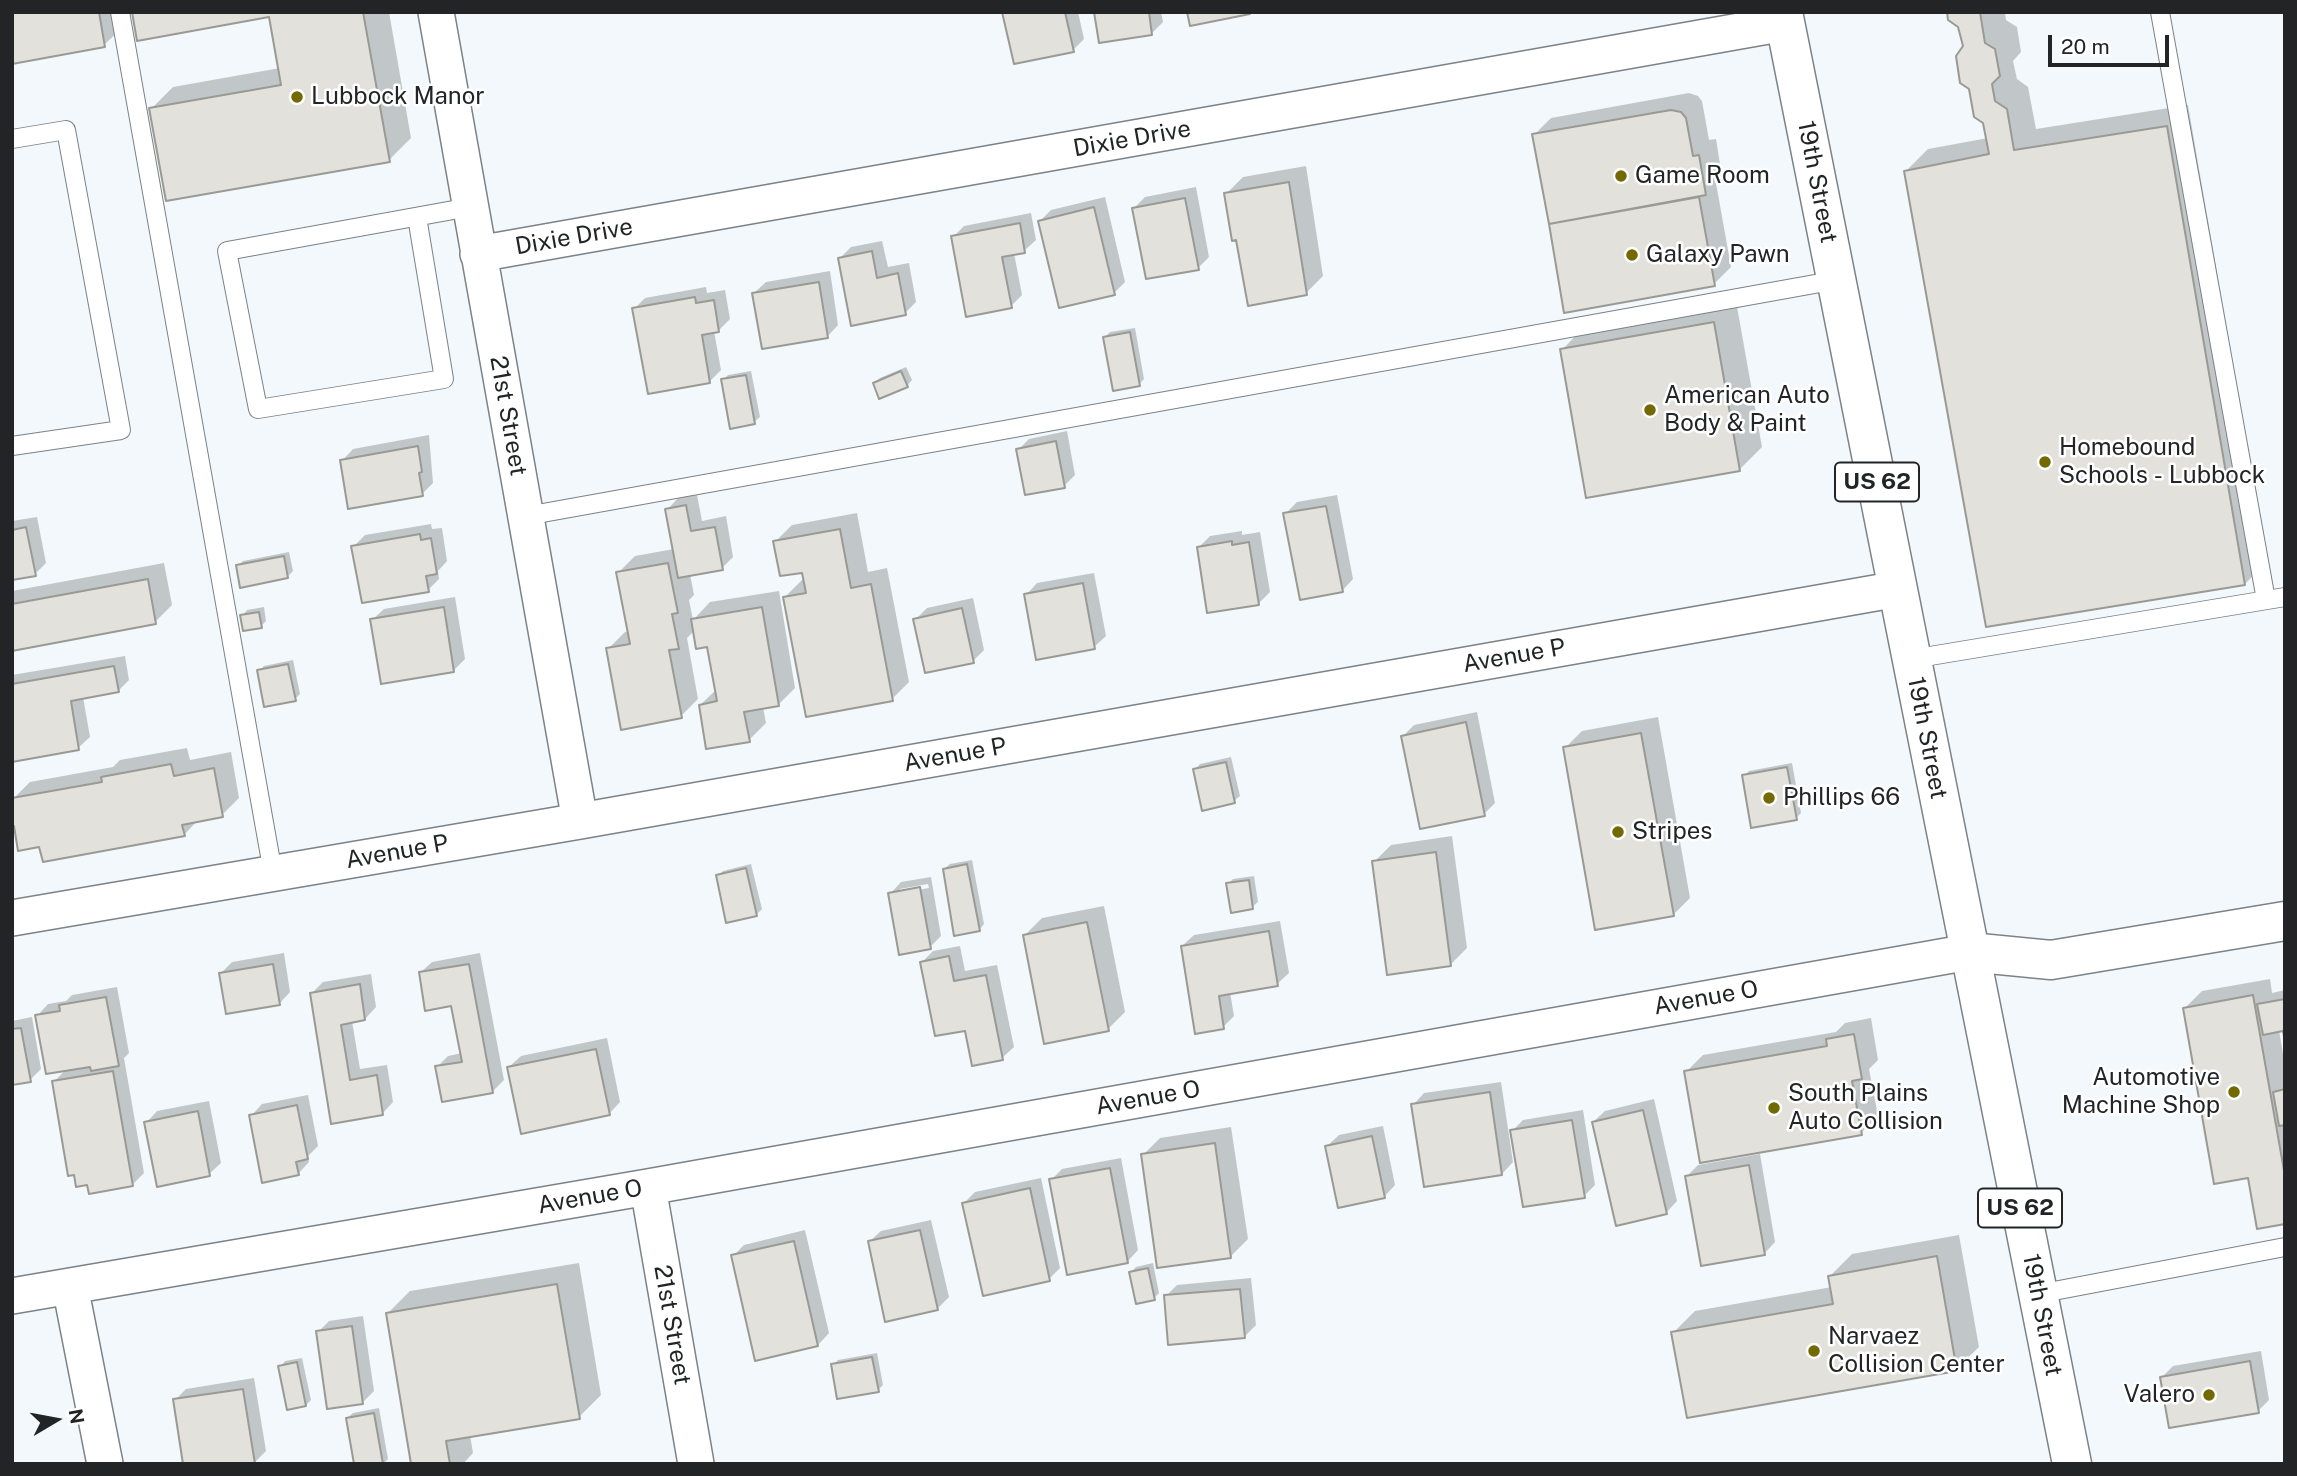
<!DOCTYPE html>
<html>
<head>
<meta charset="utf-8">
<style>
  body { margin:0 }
  #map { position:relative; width:2297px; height:1476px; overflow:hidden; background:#f2f8fc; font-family:"Public Sans",sans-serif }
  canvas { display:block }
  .frame { position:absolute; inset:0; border:14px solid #222426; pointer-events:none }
  .north { position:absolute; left:21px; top:1385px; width:70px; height:70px; -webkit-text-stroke:5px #fff; paint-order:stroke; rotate:80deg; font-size:19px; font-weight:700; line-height:28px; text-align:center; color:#222426 }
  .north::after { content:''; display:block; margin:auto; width:24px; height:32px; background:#222426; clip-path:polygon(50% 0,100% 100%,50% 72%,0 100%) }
  .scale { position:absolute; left:2048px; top:35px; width:121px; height:32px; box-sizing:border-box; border:4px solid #222426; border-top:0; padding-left:9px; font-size:21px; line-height:24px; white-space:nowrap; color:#222426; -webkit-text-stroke:5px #fff; paint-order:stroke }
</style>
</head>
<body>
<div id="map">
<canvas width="2297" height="1476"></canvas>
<div class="frame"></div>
<div class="north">N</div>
<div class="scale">20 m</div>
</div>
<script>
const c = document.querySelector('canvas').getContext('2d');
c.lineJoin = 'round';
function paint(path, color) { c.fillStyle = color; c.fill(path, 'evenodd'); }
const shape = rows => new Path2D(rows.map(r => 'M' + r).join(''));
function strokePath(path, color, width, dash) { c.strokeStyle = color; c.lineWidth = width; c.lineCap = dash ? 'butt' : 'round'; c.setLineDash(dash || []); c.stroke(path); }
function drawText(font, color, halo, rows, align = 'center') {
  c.font = font + ' "Public Sans",sans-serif'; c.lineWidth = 5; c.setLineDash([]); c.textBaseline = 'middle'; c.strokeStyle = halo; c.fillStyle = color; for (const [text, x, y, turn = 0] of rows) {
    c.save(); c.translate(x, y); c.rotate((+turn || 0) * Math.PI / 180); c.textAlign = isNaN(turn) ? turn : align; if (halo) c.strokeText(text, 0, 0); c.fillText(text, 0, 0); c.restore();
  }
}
paint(shape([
  [12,12,125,12,127,23,104,45],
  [134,12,389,12,411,138,389,160,151,109,173,87,280,68,270,15],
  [1004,12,1078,12,1084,39,1073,50],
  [1096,12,1161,12,1163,22,1152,33],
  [1949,12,2005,12,2006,20,2017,27,2021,52,2013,61,2017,79,2028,87,2036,129,2188,105,2267,561,2245,584,1906,171,1928,149,1988,138,1960,26],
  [1689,93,1698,96,1702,101,1709,140,1716,139,1722,177,1716,183,1731,267,1714,284,1565,311,1534,135,1551,118],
  [1306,166,1323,276,1306,293,1237,238,1226,194,1243,177],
  [1196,187,1209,257,1198,268,1134,208,1145,197],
  [1105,197,1125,282,1114,293,1040,221,1051,210],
  [1031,213,1036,240,1024,251,1014,253,1022,295,1011,306,953,237,964,226],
  [882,241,888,267,909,263,916,302,905,313,840,258,851,247],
  [830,271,838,325,827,337,754,293,766,282],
  [706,287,707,293,725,290,730,319,719,330,714,331,721,370,709,382,634,309,645,298],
  [1736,301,1762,447,1740,469,1588,496,1562,350,1584,327],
  [1135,328,1144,379,1139,384,1105,337,1110,332],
  [906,367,912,380,907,386,875,383,880,378],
  [751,371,760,417,754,422,723,380,728,375],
  [1067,431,1075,475,1064,486,1018,450,1029,439],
  [429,435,433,483,422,494,342,461,353,449],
  [697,495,702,521,726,516,733,557,722,568,690,574,694,595,689,600,693,620,710,602,779,591,795,688,778,705,763,707,766,723,749,740,700,705,717,689,709,645,695,630,687,638,698,699,681,716,608,649,625,632,629,631,618,573,635,556,674,549,667,510,678,498],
  [1337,495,1353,579,1342,591,1285,514,1297,502],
  [857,513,868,572,887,568,909,682,892,699,785,597,802,580,805,580,804,570,775,542,792,525],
  [37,517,46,563,35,574,12,578,12,521],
  [431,524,432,529,442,528,447,561,438,571,439,579,428,590,353,547,365,535],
  [1242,531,1242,535,1260,532,1270,592,1258,604,1199,547,1210,536],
  [289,552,293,571,287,577,238,566,243,561],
  [164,563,172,605,155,622,12,649,12,591],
  [1094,573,1106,636,1094,647,1026,595,1037,583],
  [455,597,465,659,453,671,372,620,384,609],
  [973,598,984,650,973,661,915,620,927,608],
  [264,607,266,621,261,626,242,616,247,610],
  [125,656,129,680,118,691,83,697,90,737,78,748,12,760,12,675],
  [293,660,300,694,295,699,259,671,264,666],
  [1477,712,1495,803,1484,814,1403,736,1414,725],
  [1658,717,1690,898,1673,915,1565,748,1582,731],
  [187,748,190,760,231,752,239,798,222,815,199,819,184,835,41,845,13,799,30,782,113,767,120,760],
  [1231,757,1240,796,1234,801,1195,770,1200,764],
  [1792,763,1801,813,1796,818,1744,776,1749,771],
  [1452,836,1467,948,1450,965,1374,862,1391,845],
  [972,860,984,924,979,930,944,869,950,864],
  [751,864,762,909,757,914,718,876,723,871],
  [1254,876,1258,902,1252,907,1228,884,1233,879],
  [931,877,941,936,930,947,890,894,901,882],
  [928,884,929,888,900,893,900,889],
  [1104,906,1125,1012,1108,1029,1025,935,1042,918],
  [1280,921,1289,973,1277,984,1230,992,1234,1016,1223,1027,1182,946,1194,935],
  [960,946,965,971,997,965,1014,1047,1002,1058,966,1029,922,962,933,951],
  [284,953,290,992,279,1004,221,973,232,962],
  [480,953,504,1080,492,1092,437,1067,448,1056,462,1053,453,1004,420,973,432,962],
  [371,974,376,1007,365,1019,352,1021,360,1069,387,1065,393,1102,382,1114,332,1122,312,993,323,982],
  [2270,979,2272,993,2285,990,2285,1032,2284,1029,2279,1030,2285,1066,2285,1222,2185,1008,2202,991],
  [117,987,129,1053,124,1058,144,1173,132,1185,54,1082,67,1068,37,1016,48,1004,66,1001,72,995],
  [32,1017,41,1069,30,1080,12,1084,12,1021],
  [1871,1018,1878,1060,1869,1069,1878,1116,1861,1133,1686,1072,1703,1055,1836,1032,1845,1023],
  [607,1038,620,1102,609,1114,509,1067,521,1056],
  [1501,1082,1513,1162,1502,1174,1413,1105,1424,1093],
  [308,1095,318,1146,308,1156,309,1162,298,1174,251,1116,262,1104],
  [1654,1099,1677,1201,1666,1213,1593,1122,1605,1111],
  [209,1101,221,1163,209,1174,146,1123,157,1111],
  [1583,1110,1595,1185,1584,1196,1512,1131,1523,1120],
  [1383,1126,1395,1185,1384,1197,1327,1146,1339,1135],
  [1231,1127,1248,1239,1231,1256,1143,1155,1160,1138],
  [1760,1154,1775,1242,1764,1254,1687,1176,1698,1165],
  [1121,1158,1138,1250,1127,1262,1051,1180,1062,1169],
  [1041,1178,1060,1268,1049,1279,964,1203,975,1192],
  [931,1220,949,1297,938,1308,869,1242,881,1231],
  [805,1230,829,1333,818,1345,733,1256,744,1245],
  [1959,1235,1979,1347,1956,1369,1673,1333,1695,1311,1832,1287,1830,1276,1852,1254],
  [579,1263,601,1395,579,1417,470,1435,473,1453,463,1464,412,1464,388,1313,410,1291],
  [1153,1263,1159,1293,1154,1298,1131,1272,1136,1267],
  [1251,1278,1256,1325,1244,1337,1166,1296,1177,1285],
  [363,1316,374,1391,363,1402,318,1332,329,1321],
  [2261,1351,2269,1400,2258,1411,2162,1377,2173,1366],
  [877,1353,883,1385,878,1390,833,1365,838,1360],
  [302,1358,311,1400,306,1405,280,1367,285,1361],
  [254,1378,266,1451,254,1463,175,1400,186,1389],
  [379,1408,388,1459,383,1464,347,1418,353,1413]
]), '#0003');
const building = shape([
  [12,12,99,12,105,47,12,64,12,12],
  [132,12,363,12,390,162,166,201,149,108,281,85,269,17,137,41,132,12],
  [1002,12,1065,12,1074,52,1014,64,1002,12],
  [1094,12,1149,12,1152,35,1099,43,1094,12],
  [1187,12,1249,12,1250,14,1190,26,1187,12],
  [1947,12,1980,12,1985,43,1995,49,2000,76,1992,84,1995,101,2007,109,2014,150,2167,126,2245,585,1986,627,1904,171,1989,154,1983,123,1974,117,1969,89,1960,83,1956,56,1963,46,1958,27,1948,20,1947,12],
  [1671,110,1681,112,1686,118,1693,156,1699,155,1706,195,1549,224,1532,134,1671,110],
  [1289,182,1307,295,1248,306,1236,240,1232,241,1224,193,1289,182],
  [1699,197,1715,286,1564,313,1549,224,1699,197],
  [1185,198,1199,270,1146,279,1132,208,1185,198],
  [1094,207,1115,295,1059,308,1038,221,1094,207],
  [1020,223,1025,253,1002,257,1012,308,966,317,951,236,1020,223],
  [872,251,877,278,898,273,906,315,851,326,838,258,872,251],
  [819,282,828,338,762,349,752,293,819,282],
  [695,297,696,303,714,300,719,332,702,335,710,383,648,394,632,308,695,297],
  [1714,322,1740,471,1586,498,1560,349,1714,322],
  [1130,332,1140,386,1113,391,1103,337,1130,332],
  [901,371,908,387,879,399,873,383,901,371],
  [746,375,755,424,730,429,721,379,746,375],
  [1056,441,1065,488,1025,495,1016,449,1056,441],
  [418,446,422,472,419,473,423,496,348,509,340,460,418,446],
  [686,505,691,531,715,527,723,570,678,578,665,509,686,505],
  [1326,506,1343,592,1300,600,1283,513,1326,506],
  [26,527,36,576,12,580,12,530,26,527],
  [840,529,851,588,871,584,893,701,806,717,783,597,806,593,802,573,780,576,773,541,840,529],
  [420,534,421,540,431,538,437,574,426,576,429,592,362,603,351,546,420,534],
  [1232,541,1232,545,1249,542,1259,605,1207,613,1197,547,1232,541],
  [284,556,288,578,240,588,236,565,284,556],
  [668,563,678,613,672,614,679,649,669,650,682,718,621,730,606,648,630,644,616,572,668,563],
  [148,579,156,624,12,651,12,604,148,579],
  [1083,583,1095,649,1036,660,1024,594,1083,583],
  [444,607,454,672,381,684,370,619,444,607],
  [762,607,779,706,744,712,750,742,706,749,699,705,717,701,707,647,696,649,691,619,762,607],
  [962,608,974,663,925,673,913,619,962,608],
  [259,612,262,628,243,631,240,615,259,612],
  [288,664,296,701,264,707,257,670,288,664],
  [114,666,119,692,71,701,79,750,12,762,12,684,114,666],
  [1466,722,1485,816,1420,829,1401,736,1466,722],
  [1641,733,1674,916,1595,930,1563,747,1641,733],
  [1226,762,1235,803,1202,811,1193,769,1226,762],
  [171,764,174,776,214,768,223,817,182,825,185,836,43,862,39,847,18,851,14,826,12,827,12,798,102,782,101,777,171,764],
  [1787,767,1797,820,1751,828,1742,775,1787,767],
  [1436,852,1451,966,1387,975,1372,861,1436,852],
  [967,864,980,931,954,936,943,869,967,864],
  [746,868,757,916,726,923,716,875,746,868],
  [1249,880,1253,909,1231,913,1226,883,1249,880],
  [920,887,931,949,899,955,888,893,920,887],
  [1087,922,1109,1031,1044,1044,1023,935,1087,922],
  [1269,931,1278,986,1219,996,1224,1029,1195,1034,1181,946,1269,931],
  [949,956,954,981,986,975,1003,1060,972,1066,965,1031,935,1036,920,962,949,956],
  [273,964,280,1005,226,1014,219,973,273,964],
  [469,964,493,1093,442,1102,435,1066,462,1062,451,1006,425,1011,419,972,469,964],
  [360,984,365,1020,341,1025,350,1080,377,1075,383,1115,331,1124,310,993,360,984],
  [2253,995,2285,1176,2285,1224,2257,1229,2248,1178,2214,1184,2183,1008,2253,995],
  [106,997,119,1066,91,1071,90,1067,46,1074,35,1015,60,1011,59,1005,106,997],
  [2285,999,2285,1042,2283,1031,2263,1035,2257,1004,2285,999],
  [21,1028,31,1082,12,1085,12,1029,21,1028],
  [1854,1034,1862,1079,1852,1081,1862,1135,1700,1163,1684,1071,1827,1046,1826,1039,1854,1034],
  [596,1049,610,1115,521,1134,507,1067,596,1049],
  [113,1071,133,1186,89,1194,87,1185,76,1187,74,1175,68,1176,52,1081,113,1071],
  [2285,1089,2285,1125,2279,1126,2273,1092,2285,1089],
  [1490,1092,1502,1175,1424,1187,1411,1104,1490,1092],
  [297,1105,308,1159,296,1162,299,1175,262,1183,249,1115,297,1105],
  [1643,1110,1667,1214,1616,1226,1592,1122,1643,1110],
  [198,1111,210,1176,157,1187,144,1122,198,1111],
  [1572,1120,1585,1198,1523,1207,1510,1130,1572,1120],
  [1372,1136,1385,1198,1338,1208,1325,1146,1372,1136],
  [1215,1143,1231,1258,1157,1268,1141,1154,1215,1143],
  [1749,1165,1765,1255,1701,1266,1685,1176,1749,1165],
  [1110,1168,1128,1263,1067,1275,1049,1179,1110,1168],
  [1030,1188,1050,1281,983,1296,962,1203,1030,1188],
  [920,1230,938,1310,885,1322,868,1241,920,1230],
  [794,1241,818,1346,755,1361,731,1255,794,1241],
  [1937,1256,1957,1371,1687,1418,1671,1332,1833,1304,1828,1276,1937,1256],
  [1148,1268,1155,1300,1136,1304,1129,1272,1148,1268],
  [557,1284,580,1419,446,1441,450,1464,411,1464,386,1313,557,1284],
  [1240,1289,1245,1338,1168,1345,1164,1295,1240,1289],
  [352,1326,363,1404,327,1409,316,1331,352,1326],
  [872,1357,879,1392,837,1399,831,1364,872,1357],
  [2250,1361,2259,1413,2169,1428,2160,1377,2250,1361],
  [297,1362,306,1406,287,1410,278,1366,297,1362],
  [243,1389,255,1464,183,1464,173,1399,243,1389],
  [374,1413,383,1464,354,1464,346,1418,374,1413]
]);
paint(building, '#e2e1db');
strokePath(building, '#9a9a94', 2);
const service = shape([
  [120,12,273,873],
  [2160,12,2266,600],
  [12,139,66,130,121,430,12,446],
  [417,217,444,379,258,409,227,251,470,207],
  [526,516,1837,280],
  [1912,659,2285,597],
  [2038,1294,2285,1247]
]);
const minor = shape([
  [436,12,580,821],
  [478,254,1785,23],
  [12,918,580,821,1898,589],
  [648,1187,696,1464],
  [70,1286,105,1464],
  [12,1296,648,1187,1969,952]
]);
const tertiary = shape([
  [1969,952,2051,960,2285,921]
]);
const primary = shape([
  [1783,12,2072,1464]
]);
strokePath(service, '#7c8286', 20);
strokePath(minor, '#7c8286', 38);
strokePath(tertiary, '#7c8286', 41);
strokePath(primary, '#7c8286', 41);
strokePath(service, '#fff', 18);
strokePath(minor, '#fff', 35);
strokePath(tertiary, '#fff', 38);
strokePath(primary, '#fff', 38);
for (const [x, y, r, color] of [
  [297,97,7,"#736901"],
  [1621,176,7,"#736901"],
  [1632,255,7,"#736901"],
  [1650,410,7,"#736901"],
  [2045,462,7,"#736901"],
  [1769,798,7,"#736901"],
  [1618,832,7,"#736901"],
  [2234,1092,7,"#736901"],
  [1774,1108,7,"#736901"],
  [1814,1351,7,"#736901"],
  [2209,1395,7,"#736901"]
]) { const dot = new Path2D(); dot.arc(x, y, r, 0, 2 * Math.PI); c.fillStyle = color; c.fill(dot); strokePath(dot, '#fff', 2.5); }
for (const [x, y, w] of [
  [1877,482,84],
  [2020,1208,84]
]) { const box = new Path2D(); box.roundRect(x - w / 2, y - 19.5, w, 39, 5); c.fillStyle = '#fff'; c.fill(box); strokePath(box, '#222426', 2); }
drawText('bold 23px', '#222426', null, [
  ["US 62",1877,482],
  ["US 62",2020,1208]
]);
drawText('24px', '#222426', '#fff', [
  ["Lubbock Manor",311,97],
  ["Game Room",1635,176],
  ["Galaxy Pawn",1646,255],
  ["American Auto",1664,396],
  ["Body & Paint",1664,424],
  ["Homebound",2059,448],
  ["Schools - Lubbock",2059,476],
  ["Phillips 66",1783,798],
  ["Stripes",1632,832],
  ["Automotive",2220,1078,"right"],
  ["Machine Shop",2220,1106,"right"],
  ["South Plains",1788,1094],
  ["Auto Collision",1788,1122],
  ["Narvaez",1828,1337],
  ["Collision Center",1828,1365],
  ["Valero",2195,1395,"right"]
], 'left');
drawText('24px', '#222426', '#fff', [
  ["Dixie Drive",1132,139,-10],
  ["19th Street",1817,182,79],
  ["Dixie Drive",574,237,-10],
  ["21st Street",508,416,80],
  ["Avenue P",1514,656,-10],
  ["19th Street",1927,738,79],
  ["Avenue P",955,755,-10],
  ["Avenue P",397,852,-10],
  ["Avenue O",1706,998,-10],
  ["Avenue O",1148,1098,-10],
  ["Avenue O",590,1197,-10],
  ["19th Street",2042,1315,79],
  ["21st Street",672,1325,80]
]);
</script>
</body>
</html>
